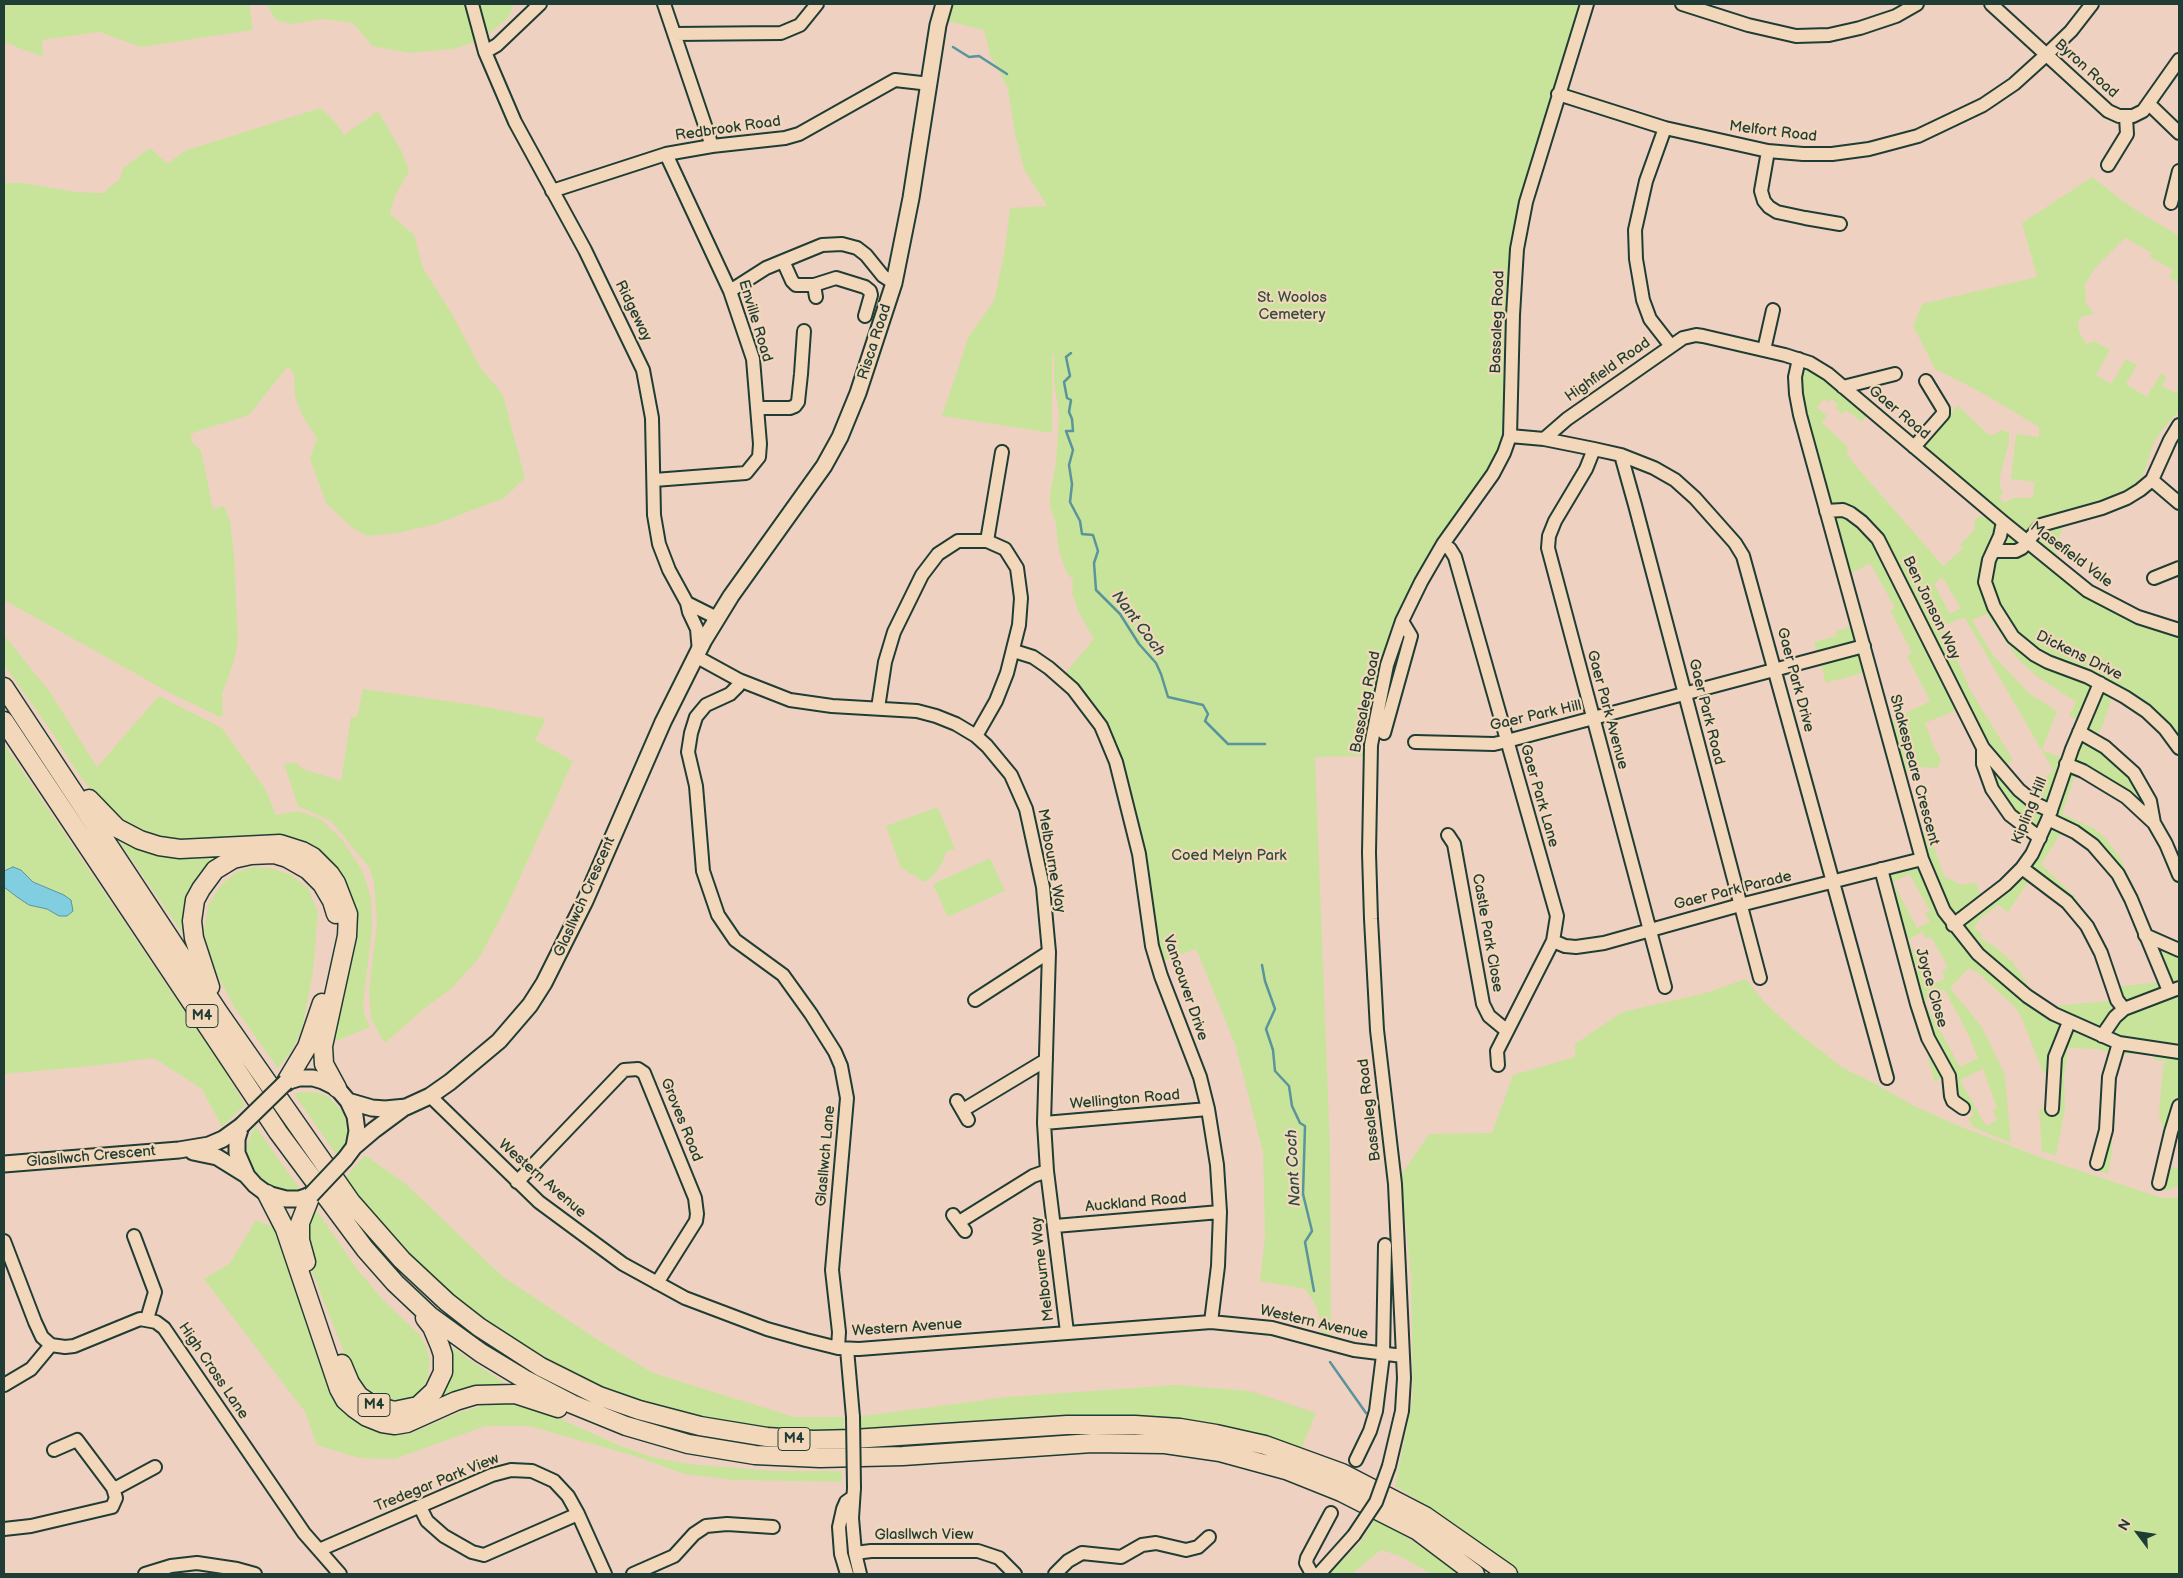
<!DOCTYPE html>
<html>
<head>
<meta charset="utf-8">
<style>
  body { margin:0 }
  #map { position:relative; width:2183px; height:1578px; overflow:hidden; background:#efd1c2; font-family:"Balsamiq Sans",sans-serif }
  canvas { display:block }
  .frame { position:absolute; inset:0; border:5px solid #1f3d34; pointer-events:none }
  .north { position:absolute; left:2113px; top:1508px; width:50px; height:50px; -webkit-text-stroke:4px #f3d7ba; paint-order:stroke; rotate:301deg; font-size:14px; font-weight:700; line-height:20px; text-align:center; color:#1f3d34 }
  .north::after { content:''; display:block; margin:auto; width:18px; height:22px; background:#1f3d34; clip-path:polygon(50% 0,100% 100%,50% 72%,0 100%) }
</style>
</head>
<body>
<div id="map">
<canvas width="2183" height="1578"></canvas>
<div class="frame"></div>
<div class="north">N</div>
</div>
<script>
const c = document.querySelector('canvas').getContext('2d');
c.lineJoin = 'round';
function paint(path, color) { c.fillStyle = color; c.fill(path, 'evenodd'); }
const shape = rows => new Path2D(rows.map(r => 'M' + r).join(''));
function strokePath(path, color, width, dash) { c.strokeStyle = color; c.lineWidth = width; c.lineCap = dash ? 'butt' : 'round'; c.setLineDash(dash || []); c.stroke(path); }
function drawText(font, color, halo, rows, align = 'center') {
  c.font = font + ' "Balsamiq Sans",sans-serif'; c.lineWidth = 4.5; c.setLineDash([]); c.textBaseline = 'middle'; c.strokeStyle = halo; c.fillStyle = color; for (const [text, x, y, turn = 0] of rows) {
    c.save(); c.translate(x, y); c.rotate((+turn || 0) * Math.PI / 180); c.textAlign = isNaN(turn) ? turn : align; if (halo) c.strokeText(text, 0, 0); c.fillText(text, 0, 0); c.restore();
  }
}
paint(shape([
  [4,4,249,4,253,30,141,47,100,32,42,40,43,57,4,42],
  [266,4,514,4,508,18,481,40,453,49,409,53,372,46,353,23,322,19,292,24,276,20],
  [944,4,1587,4,1526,202,1510,436,1402,621,1371,756,1315,757,1330,1148,1331,1343,1321,1341,1322,1328,1316,1305,1305,1289,1260,1281,1265,1237,1263,1152,1235,1044,1196,949,1162,961,1146,916,1109,742,1061,678,1094,639,1079,613,1072,593,1073,580,1066,572,1062,559,1058,547,1056,524,1050,506,1050,493,1056,463,1059,415,1054,381,1054,357,1052,352,1052,433,942,416,969,336,994,301,1005,249,1010,208,1047,206,1024,169,1015,134,1008,89,996,65,991,58,984,30,939,19],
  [321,108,336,123,344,135,378,111,402,152,409,171,394,198,390,214,414,235,423,268,452,314,480,367,503,395,525,478,504,498,436,524,397,533,367,536,350,526,326,503,310,458,317,438,303,417,295,396,294,375,288,366,249,415,195,432,190,436,193,443,201,451,213,509,224,506,230,521,234,554,238,641,234,661,222,694,223,716,220,717,172,694,4,600,4,183,23,183,77,192,103,193,120,179,123,168,150,148,168,164,184,151],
  [2092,177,2131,207,2179,236,2179,283,2169,278,2173,270,2150,257,2152,253,2125,238,2095,268,2085,284,2086,303,2094,314,2081,317,2078,324,2079,331,2086,344,2094,341,2110,350,2096,375,2111,384,2126,359,2137,365,2126,384,2147,397,2161,373,2166,377,2162,386,2176,393,2179,387,2179,411,2165,426,2154,442,2143,475,2132,487,2089,504,2085,509,2065,518,2052,563,2088,591,2179,630,2179,748,2114,691,2103,725,2098,733,2094,736,2118,758,2153,813,2077,769,2062,814,2095,829,2106,839,2121,859,2133,888,2127,890,2118,874,2065,827,2041,864,2075,897,2097,931,2092,935,2032,876,2008,912,1998,905,1980,919,1974,928,1982,934,1980,938,1994,946,2013,962,2032,992,2034,1001,2043,1007,2116,1000,2112,987,2163,982,2145,935,2179,950,2179,1106,2171,1132,2163,1129,2159,1114,2163,1065,2167,1061,2154,1060,2154,1054,2121,1054,2117,1064,2112,1102,2112,1153,2108,1174,2093,1169,2097,1163,2116,1054,2098,1049,2068,1048,2064,1077,2065,1108,2056,1156,2042,1151,2039,1109,2052,1109,2052,1078,2047,1076,2042,1070,2020,1014,2013,1005,1977,972,1969,968,1950,988,1982,1027,2005,1075,2011,1143,1973,1127,1968,1119,1974,1115,1971,1109,1965,1112,1949,1077,1934,1081,1881,869,1922,859,1915,835,1929,832,1944,876,1961,885,1975,882,1984,901,1990,898,2040,838,2010,815,1962,708,1925,723,1934,748,1940,757,1940,764,1937,768,1923,767,1899,775,1884,724,1930,701,1907,656,1912,653,1890,610,1895,608,1870,563,1844,577,1800,415,1799,359,1870,410,1862,422,1846,410,1842,414,1835,408,1838,405,1832,399,1829,402,1824,399,1817,407,1827,416,1822,423,1848,447,1847,452,1851,460,1943,566,1963,548,1960,545,1974,530,1975,519,1980,516,1985,518,1991,513,1914,447,1943,414,1953,413,1954,409,1958,406,1990,436,2002,430,2009,433,2009,442,1999,481,2003,493,1999,497,2004,503,2013,498,2033,498,2035,477,2034,482,2011,479,2016,434,2039,437,2039,427,1977,390,1935,369,1913,326,1922,304,2037,277,2022,223],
  [1942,577,1961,608,1950,614,1934,584],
  [1987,614,2017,658,2035,675,2076,702,2069,716,2083,722,2068,760,2042,750,2057,711,2029,693,1993,655,1972,620],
  [1962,618,1965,618,2053,770,2025,796,2001,769,2013,760,1970,689,1947,636,1944,626],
  [1909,874,1930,911,1925,913,1930,922,1917,928,1893,882],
  [1922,932,1926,938,1931,937,1948,967,1942,972,1945,979,1931,985,1908,940],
  [1944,989,1968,1034,1978,1058,1960,1067,1924,1001],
  [1983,1069,1997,1108,1993,1110,1997,1120,1986,1126,1960,1080],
  [1858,624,1870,671,1826,683,1814,642,1837,636,1835,632],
  [4,635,50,692,97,767,159,696,222,728,266,790,276,815,298,811,318,818,323,821,343,841,363,872,371,898,372,929,363,1005,365,1016,370,1027,329,1044,343,1005,357,930,354,915,338,879,189,842,156,836,128,822,104,804,82,779,45,722,4,665],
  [363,689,481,706,546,719,535,740,573,761,506,908,479,958,451,989,426,1007,386,1042,383,1041,371,1018,369,990,377,924,374,883,369,867,331,821,298,806,284,764,295,762,303,769,341,781,351,717,357,717],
  [4,744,226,1073,245,1105,222,1127,202,1089,154,1058,92,1066,4,1074,4,887,29,905,48,909,51,912,52,890,33,882,21,870,6,868,4,871],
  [938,807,955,849,946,852,943,862,934,875,925,882,901,868,886,826],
  [112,831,249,850,209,870,190,944],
  [990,858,1005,891,948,917,933,884],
  [253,867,271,868,291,875,308,888,318,912,313,972,302,1029,291,1052,278,1068,234,1007,213,966,204,932,208,906,220,886,237,872],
  [1746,979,1765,1003,1797,1032,1843,1068,1876,1084,1914,1106,1959,1126,2045,1159,2162,1198,2179,1198,2179,1574,1519,1574,1454,1523,1395,1486,1413,1397,1411,1279,1401,1175,1429,1134,1492,1133,1513,1075,1575,1057,1575,1044,1622,1012,1702,994],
  [301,1092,315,1092,328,1096,343,1112,348,1132,345,1145,338,1157,294,1094],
  [255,1126,300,1189,280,1191,267,1186,252,1171,247,1159,247,1145],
  [365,1155,406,1184,502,1276,598,1340,653,1373,794,1417,844,1417,843,1436,801,1435,678,1417,573,1377,541,1359,480,1317,429,1274,388,1231,365,1205,346,1177],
  [2163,1166,2179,1168,2179,1185,2167,1191,2158,1188],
  [318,1212,357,1269,383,1300,419,1334,426,1346,430,1361,428,1377,422,1389,412,1397,399,1401,387,1400,371,1392,359,1380,348,1363,307,1258,306,1230,310,1219],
  [256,1220,273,1227,331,1395,343,1413,364,1427,385,1435,409,1434,458,1413,481,1406,503,1403,530,1409,563,1420,618,1445,652,1457,688,1464,775,1471,841,1471,842,1482,735,1480,684,1474,635,1456,529,1426,485,1426,395,1459,359,1458,317,1445,305,1412,204,1279,230,1263],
  [445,1342,477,1365,515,1390,434,1403],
  [1176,1385,1250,1391,1316,1413,1299,1455,1133,1417,995,1420,857,1432,855,1417,1007,1397],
  [1375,1519,1400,1533,1462,1574,1431,1574,1400,1556,1381,1550,1352,1574,1328,1574,1359,1544]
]), '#c8e49b');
const water = shape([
  [13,867,21,870,33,882,64,895,71,900,73,911,67,916,59,916,47,909,29,905,17,897,4,887,4,871,13,867]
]);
paint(water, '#82cee1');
strokePath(water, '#5a949c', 1);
strokePath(shape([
  [953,47,969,57,979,56,1007,74],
  [1071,353,1066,357,1070,376,1064,382,1067,398,1071,400,1069,412,1072,419,1073,431,1066,431,1073,450,1069,465,1072,484,1070,502,1080,521,1082,534,1093,535,1098,551,1094,563,1096,590,1120,614,1139,644,1156,663,1161,674,1168,697,1203,705,1208,714,1205,721,1228,744,1265,744],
  [1262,965,1265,981,1275,1009,1266,1029,1273,1050,1275,1071,1289,1086,1292,1106,1300,1123,1305,1126,1303,1194,1312,1231,1305,1242,1314,1291],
  [1330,1362,1366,1413]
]), '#5a949c', 2.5);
const minor = shape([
  [472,4,485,52,515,122,585,250,643,370,652,418,654,515,659,544,669,570,687,603,689,612,697,629,699,652],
  [664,4,712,146],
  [1682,4,1748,25,1796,36,1829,35,1860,28,1896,16,1917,4],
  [1991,4,2108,111,2119,116,2133,116,2143,111,2179,60],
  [674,34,781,33,800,25,817,4],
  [485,52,497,45,540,4],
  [1558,94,1665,128,1768,151,1803,154,1832,154,1869,149,1918,136,1983,105,2014,84,2046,55,2071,31,2092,4],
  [2149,104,2179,133],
  [1665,128,1646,181,1635,230,1636,259,1643,300,1650,319,1671,346],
  [1768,151,1761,191,1764,201,1769,207,1777,212,1805,218,1840,224],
  [2108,165,2127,134,2126,117],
  [552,191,666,154,712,146,785,138,799,134,895,80,930,84],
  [2171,203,2179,171],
  [783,261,792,281,796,285,814,285,836,278,865,287,870,291,871,295,865,316],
  [814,285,816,297],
  [730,291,766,268,783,261,822,245,842,244,857,248,866,255,883,276,894,283],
  [1764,350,1773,310],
  [1799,359,1795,377,1796,394,1800,415,1922,859,1944,911,1978,954,2027,996,2054,1014,2119,1043,2179,1052],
  [1843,387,1895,374],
  [758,408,790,408,795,406,798,402,801,374,804,331],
  [1510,436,1544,439,1594,449,1621,455,1654,468,1675,480,1695,498,1735,543,1743,556,1887,1078],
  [1544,439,1567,419,1683,338,1696,335,1703,336,1785,355,1810,363,1828,374,2003,522,2088,591,2138,617,2179,630],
  [1914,447,1943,414,1943,409,1926,381],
  [1594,449,1586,469,1555,521,1549,536,1548,548,1665,987],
  [1621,455,1635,505,1760,978],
  [654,480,746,473,759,457,760,444,753,359,730,291,666,154],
  [2152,480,2179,503],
  [1826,511,1843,510,1850,513,1862,522,1878,539,1983,748,1983,764,1992,789,2010,815,2040,838],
  [2003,522,2000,536,1989,560,1985,582,1994,607,2013,637,2035,655,2048,662,2088,677,2125,697,2146,711,2165,729,2179,748],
  [987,541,1002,452],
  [1443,544,1450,549,1455,557,1557,916,1553,941,1497,1051,1498,1065],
  [1994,551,2016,551,2022,548,2041,525,2102,508,2127,498,2140,490,2152,480,2170,440,2179,425],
  [2154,578,2179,568],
  [687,603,717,618],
  [1014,651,1033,657,1049,668,1073,689,1101,726,1116,762,1139,854,1152,946,1161,976,1200,1077,1208,1109,1217,1165,1220,1212,1218,1266,1211,1322],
  [697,657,739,680,790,700,832,706,917,711,936,716,956,724,976,736,987,746,1011,775,1026,809,1043,887,1049,952,1044,1123,1047,1171,1067,1332],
  [739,680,738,686,730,694,706,705,696,717,691,733,688,752,696,786,703,871,718,915,735,940,783,975,811,1014,835,1052,841,1066,847,1098,832,1270,839,1332,838,1348],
  [878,708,885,662,894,632,922,575,938,554,958,541,987,541,1005,549,1017,568,1021,598,1019,625,1007,673,996,701,976,736],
  [2079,732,2105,747,2134,773,2150,801,2154,823],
  [1384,733,1411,636,1402,621],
  [1415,742,1494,744,1507,741,1864,646],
  [1983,748,2019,790,2036,804,2051,811],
  [2066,764,2083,771,2126,797,2154,823,2166,844,2179,875],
  [2048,819,2075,832,2093,845,2118,874,2131,899,2169,991],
  [1448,835,1454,844,1483,1004,1489,1016,1506,1030],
  [2022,868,2067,902,2087,926,2101,953,2117,1000,2124,1009],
  [1881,869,1917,1004,1928,1038,1949,1076,1951,1096,1953,1101,1963,1108],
  [1953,925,2005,885,2022,868,2032,854,2048,819,2072,749,2100,683],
  [2145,935,2179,950],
  [1553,941,1565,946,1576,947,1604,943,1740,905,1922,859],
  [975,1000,1049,952],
  [2102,1036,2115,1017,2124,1009,2179,988],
  [430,1096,539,1202,623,1264,685,1298,767,1329,806,1340,838,1348,859,1349,1211,1322,1272,1328,1354,1350,1403,1356],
  [957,1101,968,1120],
  [2052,1109,2055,1057,2069,1022],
  [963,1110,1046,1060],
  [1044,1123,1208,1109],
  [2097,1163,2106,1130,2109,1077,2119,1043],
  [517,1182,624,1070,638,1069,644,1073,695,1198,697,1214,696,1221,657,1283],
  [2159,1183,2171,1132,2179,1106],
  [953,1215,965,1231],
  [959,1222,1033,1176,1047,1171],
  [1055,1226,1220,1212],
  [134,1236,155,1292,147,1319],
  [4,1241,35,1322,42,1337,51,1345,65,1347,74,1346,140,1319,156,1322,164,1328,304,1533,340,1574],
  [847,1349,853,1417],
  [4,1385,31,1369,51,1345],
  [1356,1460,1370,1431,1376,1411,1383,1355,1385,1245],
  [1389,1466,1402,1411,1404,1378,1395,1184,1377,1030,1371,919,1369,853,1371,745,1387,665,1402,621,1421,582,1443,544,1493,474,1504,453,1510,436,1513,315,1517,249,1526,202,1587,4],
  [113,1488,118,1487,155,1467],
  [854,1488,852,1518,855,1553,860,1574],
  [420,1507,427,1521,444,1536,472,1552,484,1555,578,1514],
  [4,1529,31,1526,112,1507,116,1498,113,1488,77,1440,54,1450],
  [319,1550,492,1475,511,1470,532,1471,554,1481,568,1496,578,1514,605,1574],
  [855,1553,871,1551,978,1551,999,1558,1015,1574],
  [145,1574,171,1566,197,1563,237,1569,255,1574],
  [633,1574,674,1556,694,1534,706,1526,727,1524,773,1527],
  [847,1574,841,1554,839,1527,843,1509,846,1502,853,1497],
  [1055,1574,1068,1561,1082,1553,1121,1557,1142,1545,1156,1543,1186,1550,1198,1547,1209,1537],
  [1312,1574,1306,1563,1307,1558,1331,1513],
  [1319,1574,1354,1535]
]);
const major = shape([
  [286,1082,299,1078,313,1078,323,1081,337,1088,348,1101,355,1116,357,1131,354,1147,345,1159],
  [348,1101,372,1108,385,1109,406,1107,430,1096,450,1082,499,1041,530,1005,544,983,585,901,663,722,704,640,731,596,824,466,840,437,858,393,894,283,911,198,938,25,944,4],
  [241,1126,237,1139,237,1153,247,1176,255,1185,267,1194,286,1199,299,1199,311,1195],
  [354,1147,374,1130,405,1107],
  [193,1152,217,1157,246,1175],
  [4,1164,179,1150,209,1145,223,1139,241,1126]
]);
const highway = shape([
  [4,687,219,1013,351,1202,402,1260,447,1302,479,1327,541,1367,599,1396,639,1410,700,1426,767,1437,813,1440,853,1439,1067,1425,1135,1425,1180,1428,1216,1434,1265,1445,1342,1473,1425,1516,1508,1574],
  [4,721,278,1132,365,1249,395,1283,430,1316,481,1353,524,1379,572,1404,626,1426,688,1444,755,1455,820,1458,903,1456,1092,1443,1165,1444,1220,1452,1286,1470,1341,1492,1418,1531,1475,1574],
  [89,799,117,828,140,840,159,846,180,849,280,844,302,851,313,857,330,874,336,883,348,914,347,936,323,1046,324,1064,337,1088],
  [210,987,194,938,192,921,195,900,201,889,215,870,233,859,251,855,274,854,287,858,308,870,322,884,332,901,336,914],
  [286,1082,307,1047,322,1003],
  [267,1194,285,1229,339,1389,345,1400,354,1408,367,1417,382,1423,395,1425,407,1423,456,1401,476,1395,515,1394,558,1408],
  [306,1262,300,1240,300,1223,311,1195],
  [342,1364,350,1383,359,1396,372,1405,394,1411,418,1406,434,1391,443,1372,443,1355,440,1346,432,1327,425,1318]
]);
strokePath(minor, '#1f3d34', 16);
strokePath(major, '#1f3d34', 19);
strokePath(highway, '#1f3d34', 21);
strokePath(minor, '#f3d7ba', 12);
strokePath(major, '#f3d7ba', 15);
strokePath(highway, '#f3d7ba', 18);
const minorBridge = shape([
  [853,1417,854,1488],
  [1354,1535,1376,1502,1389,1466]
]);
const majorBridge = shape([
  [241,1126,286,1082],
  [311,1195,345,1159]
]);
strokePath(minorBridge, '#1f3d34', 16, []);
strokePath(majorBridge, '#1f3d34', 19, []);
strokePath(minorBridge, '#f3d7ba', 12);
strokePath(majorBridge, '#f3d7ba', 15);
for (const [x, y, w] of [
  [202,1016,32],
  [374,1405,32],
  [794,1439,32]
]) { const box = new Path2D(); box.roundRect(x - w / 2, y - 11.5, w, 23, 4); c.fillStyle = '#f3d7ba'; c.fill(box); strokePath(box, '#1f3d34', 1); }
drawText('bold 14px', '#1f3d34', null, [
  ["M4",202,1016],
  ["M4",374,1405],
  ["M4",794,1439]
]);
drawText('15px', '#1f3d34', '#f3d7ba', [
  ["Byron Road",2086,69,42],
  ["Redbrook Road",728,129,-8],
  ["Melfort Road",1773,132,7],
  ["Ridgeway",633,311,64],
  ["Enville Road",755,321,73],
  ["Bassaleg Road",1498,322,-88],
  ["Risca Road",875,342,-72],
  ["Highfield Road",1608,370,-35],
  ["Gaer Road",1899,413,40],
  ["Masefield Vale",2071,555,37],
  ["Ben Jonson Way",1931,608,64],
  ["Dickens Drive",2079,656,26],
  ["Gaer Park Drive",1795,680,75],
  ["Bassaleg Road",1366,702,-79],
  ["Gaer Park Avenue",1607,710,75],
  ["Gaer Park Road",1706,712,76],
  ["Gaer Park Hill",1536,716,-13],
  ["Shakespeare Crescent",1914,770,75],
  ["Gaer Park Lane",1539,796,74],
  ["Kipling Hill",2030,811,-68],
  ["Melbourne Way",1051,861,80],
  ["Gaer Park Parade",1733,891,-14],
  ["Glasllwch Crescent",585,897,-66],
  ["Castle Park Close",1487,933,80],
  ["Vancouver Drive",1185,988,71],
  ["Joyce Close",1931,988,74],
  ["Wellington Road",1125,1100,-5],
  ["Bassaleg Road",1370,1110,-97],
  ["Groves Road",681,1120,68],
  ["Glasllwch Lane",826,1156,-85],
  ["Glasllwch Crescent",91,1157,-5],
  ["Western Avenue",542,1179,41],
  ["Auckland Road",1136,1203,-5],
  ["Melbourne Way",1043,1269,-97],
  ["Western Avenue",1314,1323,13],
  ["Western Avenue",907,1328,-4],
  ["High Cross Lane",213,1371,56],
  ["Tredegar Park View",437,1483,-22],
  ["Glasllwch View",924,1535]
]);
drawText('15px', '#304e3e', '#f3d7ba', [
  ["St. Woolos",1292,298],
  ["Cemetery",1292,315],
  ["Coed Melyn Park",1229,856]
]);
drawText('italic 16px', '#294c45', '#f3d7ba', [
  ["Nant Coch",1138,624,53],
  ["Nant Coch",1294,1168,-93]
]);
</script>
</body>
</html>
